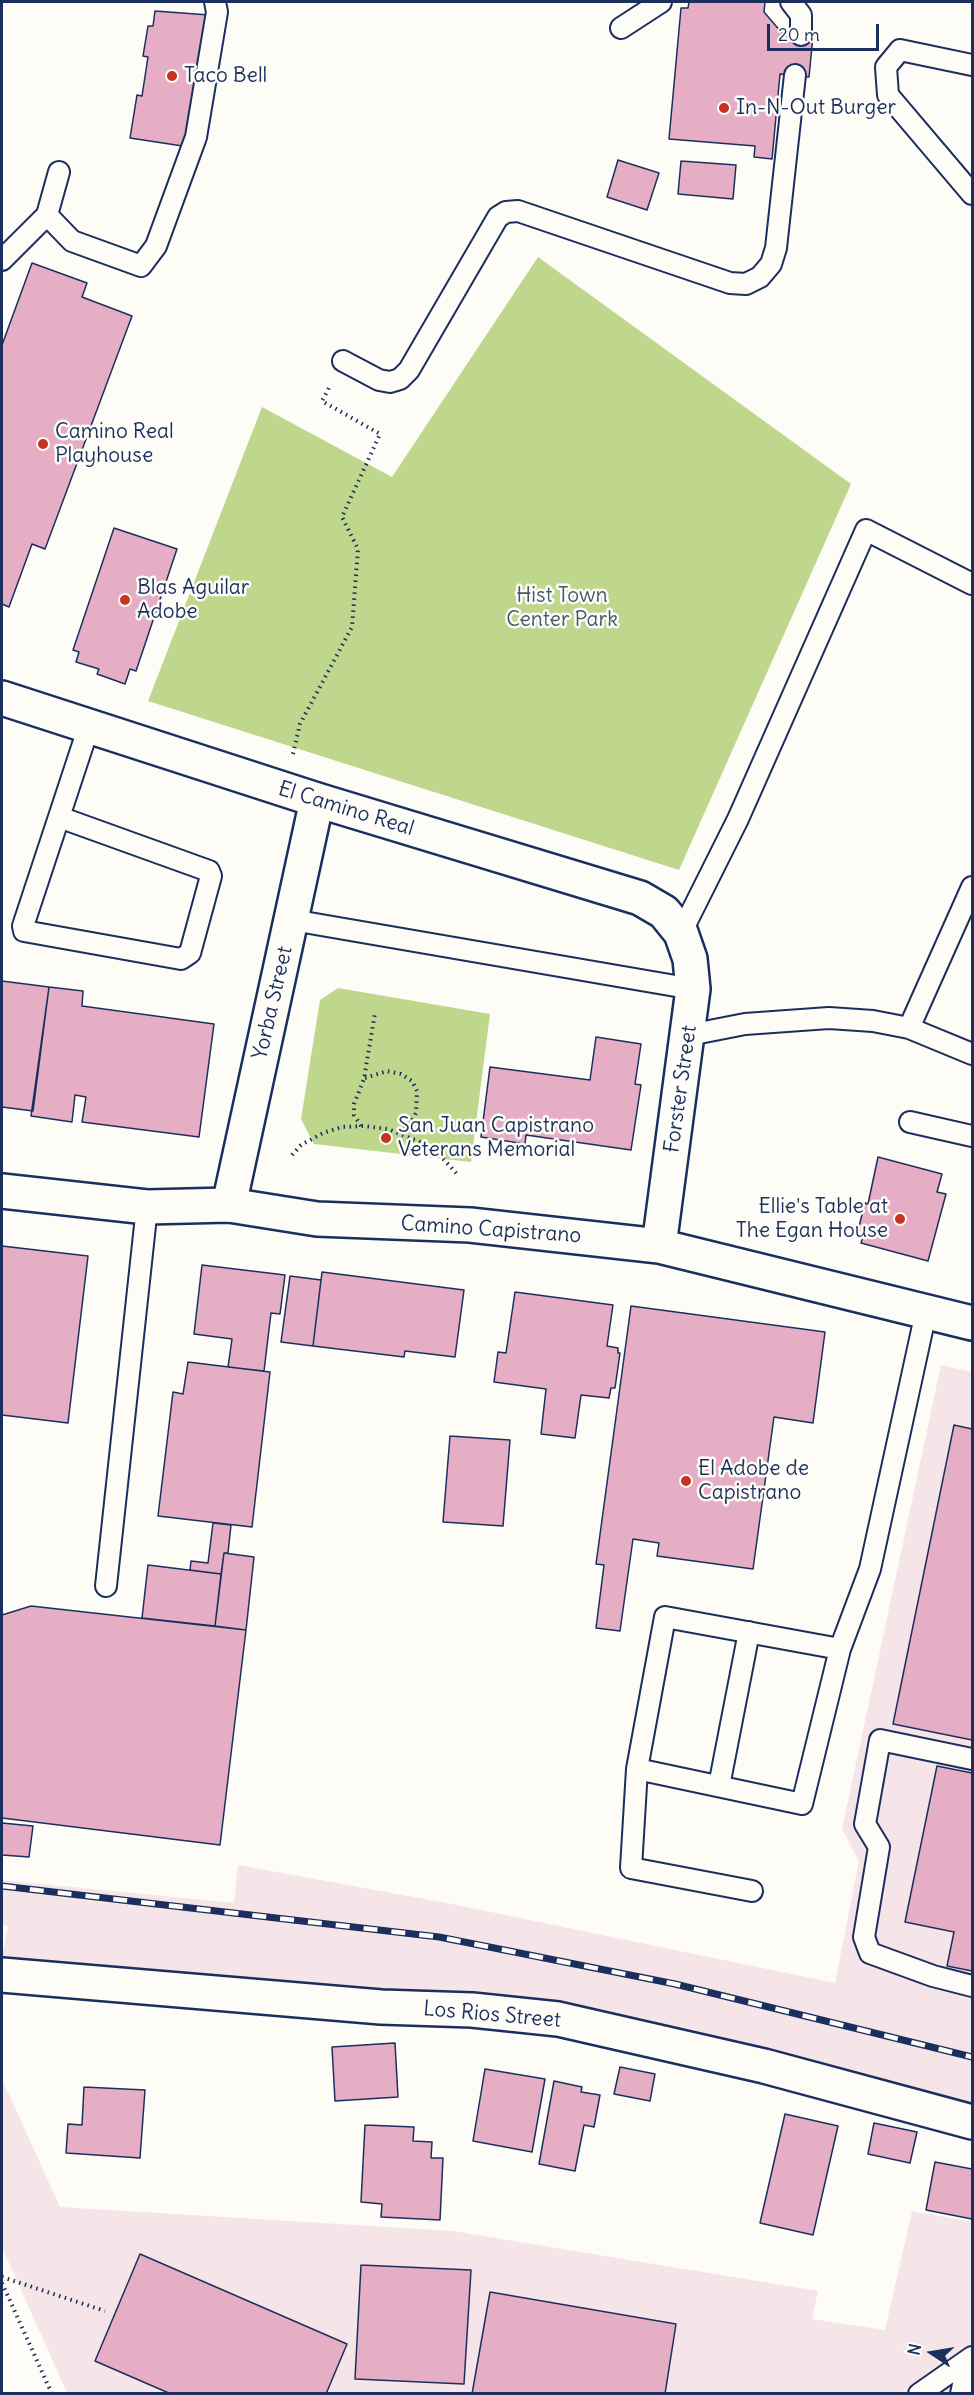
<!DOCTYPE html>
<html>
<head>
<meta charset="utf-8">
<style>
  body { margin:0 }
  #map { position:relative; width:974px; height:2395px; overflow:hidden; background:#fdfcf7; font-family:Delius,sans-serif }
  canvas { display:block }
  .frame { position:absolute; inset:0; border:3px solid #1b2f5e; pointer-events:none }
  .north { position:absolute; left:902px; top:2323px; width:60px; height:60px; -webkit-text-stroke:4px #fdfcf7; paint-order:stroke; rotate:282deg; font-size:16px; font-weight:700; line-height:24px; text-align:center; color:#1b2f5e }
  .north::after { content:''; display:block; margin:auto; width:21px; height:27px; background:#1b2f5e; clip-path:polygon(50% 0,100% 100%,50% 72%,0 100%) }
  .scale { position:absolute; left:767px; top:24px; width:112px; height:27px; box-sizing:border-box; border:3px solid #1b2f5e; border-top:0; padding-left:8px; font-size:18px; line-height:21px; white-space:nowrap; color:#1b2f5e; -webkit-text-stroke:4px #fdfcf7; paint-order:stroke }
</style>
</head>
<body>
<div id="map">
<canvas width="974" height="2395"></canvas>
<div class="frame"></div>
<div class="north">N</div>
<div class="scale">20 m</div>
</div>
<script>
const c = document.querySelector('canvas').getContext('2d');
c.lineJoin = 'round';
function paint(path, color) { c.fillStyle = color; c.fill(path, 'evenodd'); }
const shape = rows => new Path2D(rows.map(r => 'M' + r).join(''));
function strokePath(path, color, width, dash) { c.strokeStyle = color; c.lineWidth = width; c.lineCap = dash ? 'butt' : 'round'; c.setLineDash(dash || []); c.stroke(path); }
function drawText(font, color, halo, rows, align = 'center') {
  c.font = font + ' Delius,sans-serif'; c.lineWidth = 5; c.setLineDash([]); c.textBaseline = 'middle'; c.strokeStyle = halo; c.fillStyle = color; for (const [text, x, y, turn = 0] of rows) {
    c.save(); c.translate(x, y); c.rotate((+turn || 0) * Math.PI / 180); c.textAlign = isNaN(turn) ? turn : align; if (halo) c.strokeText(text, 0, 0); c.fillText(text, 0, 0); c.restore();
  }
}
paint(shape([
  [941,1365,972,1372,972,2106,571,2012,2,1958,8,1926,2,1925,2,1880,234,1903,238,1865,452,1904,835,1983,859,1861,842,1829],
  [2,2079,60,2207,453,2231,818,2291,812,2319,885,2330,912,2211,972,2222,972,2393,67,2393,2,2247]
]), '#f6e5e8');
paint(shape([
  [538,257,851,484,679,870,148,701,262,407,392,477],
  [338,988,490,1014,471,1162,314,1144,301,1119,320,1000]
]), '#bfd78d');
const building = shape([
  [689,2,765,2,764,12,782,33,813,36,809,77,780,74,772,159,754,157,755,146,669,139,681,8,688,8,689,2],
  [155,11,209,15,189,147,130,138,137,95,142,96,148,57,143,56,148,26,153,26,155,11],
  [618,160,659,173,647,210,607,197,618,160],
  [681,161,736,165,733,199,678,194,681,161],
  [32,263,87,283,82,297,132,316,45,549,32,544,9,607,2,604,2,345,32,263],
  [114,528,177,549,136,671,130,669,125,684,97,674,99,669,76,662,79,652,73,650,114,528],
  [2,981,49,987,33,1111,2,1107,2,981],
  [49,987,83,991,82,1006,214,1024,199,1137,82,1122,86,1097,75,1095,72,1122,31,1116,49,987],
  [596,1037,641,1044,635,1084,641,1085,631,1150,526,1135,525,1144,481,1137,490,1067,590,1080,596,1037],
  [878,1157,942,1174,937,1192,946,1194,928,1261,861,1243,863,1236,857,1234,865,1203,868,1204,878,1157],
  [2,1246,88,1256,68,1423,2,1415,2,1246],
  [202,1265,285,1275,280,1314,271,1313,264,1371,228,1367,232,1339,194,1334,202,1265],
  [322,1272,464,1290,455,1357,405,1351,404,1357,313,1346,322,1272],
  [290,1276,321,1280,313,1346,281,1342,290,1276],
  [515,1292,613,1305,607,1346,618,1348,618,1353,620,1353,615,1388,611,1388,609,1398,581,1395,575,1438,541,1434,546,1389,494,1382,498,1352,506,1353,515,1292],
  [631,1306,825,1332,813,1423,774,1417,753,1569,657,1556,659,1543,633,1539,620,1631,596,1628,604,1565,596,1564,631,1306],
  [188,1362,270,1372,252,1527,158,1516,173,1392,183,1394,188,1362],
  [954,1425,972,1429,972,1740,893,1724,954,1425],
  [450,1436,510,1440,503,1526,443,1522,450,1436],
  [213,1523,231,1525,228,1553,224,1553,221,1574,190,1570,191,1561,208,1563,213,1523],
  [224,1553,254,1557,246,1630,215,1626,224,1553],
  [148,1565,221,1574,215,1626,142,1618,148,1565],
  [31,1606,246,1630,220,1845,2,1818,2,1615,31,1606],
  [937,1766,972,1773,972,1971,947,1966,954,1932,905,1922,937,1766],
  [2,1823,33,1826,29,1857,2,1855,2,1823],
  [395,2043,398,2097,335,2101,332,2047,395,2043],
  [620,2067,655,2074,650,2101,614,2094,620,2067],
  [485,2069,545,2079,532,2152,473,2141,485,2069],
  [554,2081,582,2087,581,2092,600,2095,594,2127,584,2125,575,2171,539,2164,554,2081],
  [84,2087,145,2090,140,2158,66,2153,68,2124,82,2125,84,2087],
  [785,2114,838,2126,813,2235,760,2223,785,2114],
  [874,2123,917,2132,910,2163,868,2154,874,2123],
  [365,2125,414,2127,413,2141,432,2142,431,2158,443,2158,440,2220,381,2217,382,2204,361,2202,365,2125],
  [935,2162,972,2169,972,2219,926,2210,935,2162],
  [140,2254,347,2344,326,2394,171,2394,95,2361,140,2254],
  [361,2265,471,2270,464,2384,355,2379,361,2265],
  [490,2292,676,2324,665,2394,472,2394,490,2292]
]);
paint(building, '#e6aec4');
strokePath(building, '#1b2f5e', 1.5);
const lane = shape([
  [791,2,801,15,801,35],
  [621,28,661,2],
  [972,65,900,50,886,67,888,95,972,194],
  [47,215,72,241,141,266,156,246,196,137,217,12,215,2],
  [2,260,47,215,59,172],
  [343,361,379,380,390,382,400,379,409,370,498,217,506,212,518,211,730,283,746,284,760,277,771,264,776,248,795,75],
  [59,817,209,871,211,876,190,953,181,959,24,931,23,926,59,817,89,726],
  [292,920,693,989],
  [681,933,738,819,866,530,972,584],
  [909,1028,972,887],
  [689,1035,745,1024,829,1018,873,1021,909,1028,972,1054],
  [910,1122,972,1136],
  [106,1586,147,1207],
  [972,1759,880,1740,865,1824,879,1847,864,1937,870,1953,933,1976,972,1986],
  [637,1769,802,1804,840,1649,870,1569,926,1312],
  [719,1786,749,1632],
  [752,1891,631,1868,637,1769,665,1617,840,1649],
  [919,2394,972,2357],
  [961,2394,968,2360]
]);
const street = shape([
  [229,1205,317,800],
  [2,1975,381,2007,472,2010,558,2019,764,2066,972,2122]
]);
const secondary = shape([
  [2,698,317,800,640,898,664,912,681,933,690,959,693,989,659,1246],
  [2,1191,147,1207,229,1205,317,1219,470,1225,659,1246,972,1323]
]);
strokePath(lane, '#1b2f5e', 24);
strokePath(street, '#1b2f5e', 38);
strokePath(secondary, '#1b2f5e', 38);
strokePath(shape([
  [293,754,300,724,352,627,358,549,342,517,380,434,322,401,330,386],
  [365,1078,387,1071,401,1074,412,1081,417,1091,416,1113,410,1124,399,1133],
  [361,1126,354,1115,354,1104,364,1079,375,1013],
  [292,1155,301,1145,323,1133,342,1127,364,1126,388,1129,420,1142,438,1153,457,1174],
  [2,2277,105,2311],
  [2,2283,52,2394]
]), '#1b2f5e', 4, [1.5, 4.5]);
strokePath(lane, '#fdfcf7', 20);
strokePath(street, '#fdfcf7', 33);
strokePath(secondary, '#fdfcf7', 33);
const rail = shape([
  [2,1886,439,1937,675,1984,972,2057]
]);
strokePath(rail, '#1b2f5e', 7);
strokePath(rail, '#fdfcf7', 4.5, [14]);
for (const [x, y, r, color] of [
  [172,76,6,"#c8321e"],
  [724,108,6,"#c8321e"],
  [43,444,6,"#c8321e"],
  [125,600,6,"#c8321e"],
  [386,1138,6,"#c8321e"],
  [900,1219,6,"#c8321e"],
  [686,1481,6,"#c8321e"]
]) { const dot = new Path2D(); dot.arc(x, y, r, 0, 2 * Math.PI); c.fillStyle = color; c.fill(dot); strokePath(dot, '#fdfcf7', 2); }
drawText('21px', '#1b2f5e', '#fdfcf7', [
  ["Taco Bell",184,76],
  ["In-N-Out Burger",736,108],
  ["Camino Real",55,432],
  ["Playhouse",55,456],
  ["Blas Aguilar",137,588],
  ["Adobe",137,612],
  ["San Juan Capistrano",398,1126],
  ["Veterans Memorial",398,1150],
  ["Ellie's Table at",888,1207,"right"],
  ["The Egan House",888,1231,"right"],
  ["El Adobe de",698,1469],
  ["Capistrano",698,1493]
], 'left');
drawText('21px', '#44596a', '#fdfcf7', [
  ["Hist Town",562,596],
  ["Center Park",562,620]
]);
drawText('21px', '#1b2f5e', '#fdfcf7', [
  ["El Camino Real",346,809,17],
  ["Yorba Street",273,1003,-77],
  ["Forster Street",681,1089,-82],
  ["Camino Capistrano",491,1230,4],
  ["Los Rios Street",492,2015,5]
]);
</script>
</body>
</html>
